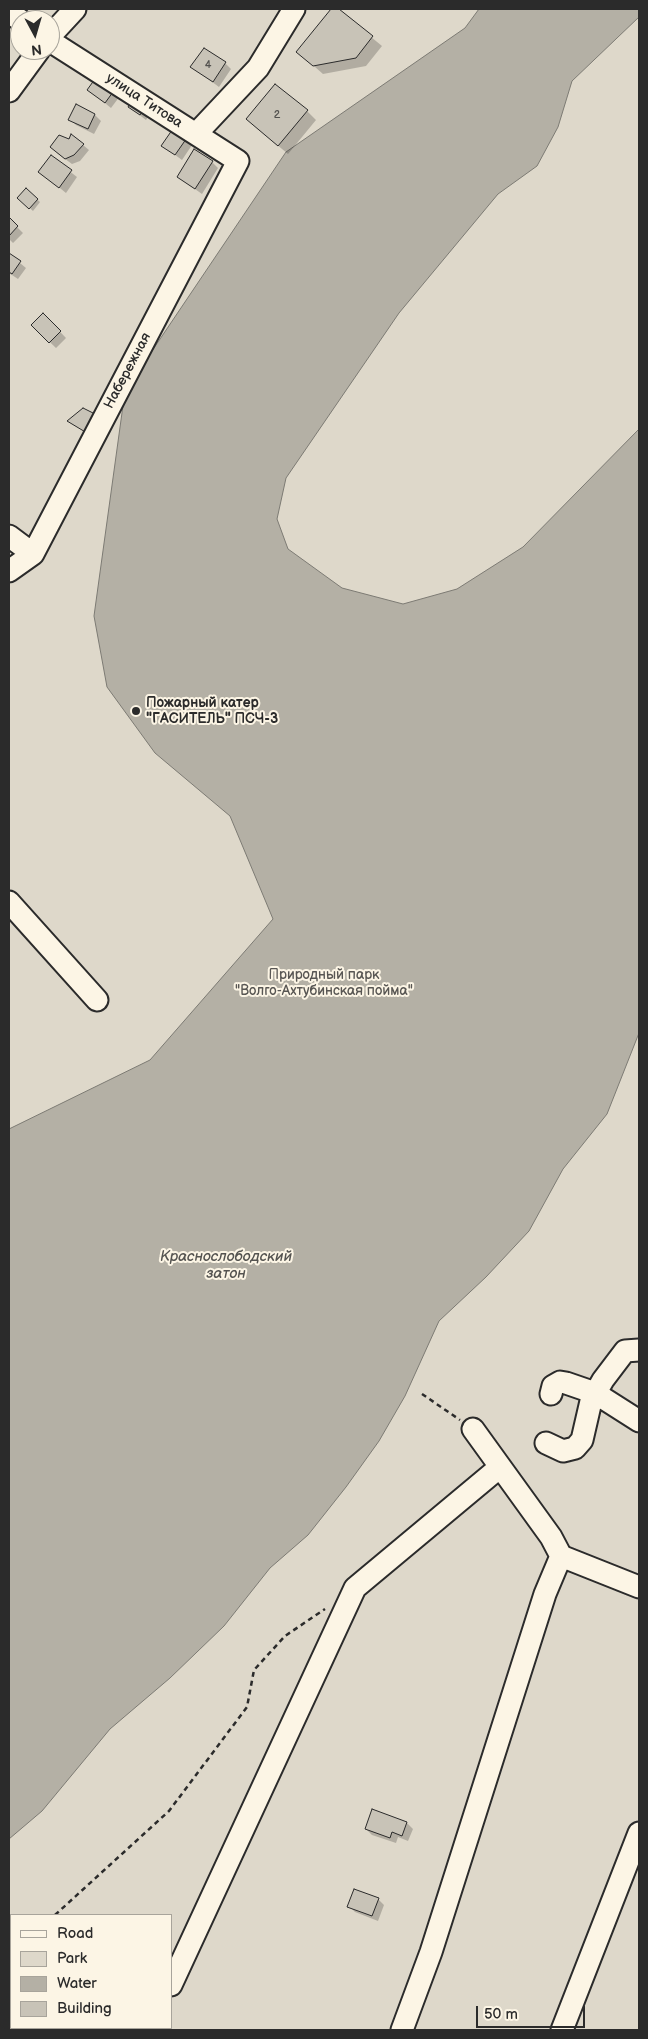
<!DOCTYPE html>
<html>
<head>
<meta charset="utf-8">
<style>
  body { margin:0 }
  #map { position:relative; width:648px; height:2039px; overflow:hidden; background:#fcf5e5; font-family:"Balsamiq Sans",sans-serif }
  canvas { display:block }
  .frame { position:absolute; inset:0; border:10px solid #2b2b2b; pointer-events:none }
  .legend { position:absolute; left:10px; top:1914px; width:162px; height:115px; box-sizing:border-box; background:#fcf5e5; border:1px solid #a8a49b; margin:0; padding:6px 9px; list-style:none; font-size:15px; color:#2b2b2b }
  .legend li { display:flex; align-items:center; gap:10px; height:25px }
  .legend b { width:25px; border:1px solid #a8a49b }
  .north { position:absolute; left:10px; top:10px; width:50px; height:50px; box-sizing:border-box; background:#fcf5e5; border:1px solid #a8a49b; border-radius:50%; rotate:174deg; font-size:14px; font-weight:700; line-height:20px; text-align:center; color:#2b2b2b }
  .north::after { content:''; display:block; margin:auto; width:18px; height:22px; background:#2b2b2b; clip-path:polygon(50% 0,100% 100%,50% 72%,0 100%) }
  .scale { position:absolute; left:476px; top:2006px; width:109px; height:22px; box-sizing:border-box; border:2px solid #2b2b2b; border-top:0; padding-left:6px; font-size:15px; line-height:18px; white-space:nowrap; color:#2b2b2b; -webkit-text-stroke:4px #fcf5e5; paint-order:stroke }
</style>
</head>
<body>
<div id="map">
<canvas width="648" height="2039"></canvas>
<div class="frame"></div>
<ul class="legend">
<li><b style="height:6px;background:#fcf5e5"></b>Road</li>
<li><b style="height:14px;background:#ded8ca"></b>Park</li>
<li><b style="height:14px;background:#b4b0a5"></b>Water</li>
<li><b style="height:14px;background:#c8c3b7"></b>Building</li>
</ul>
<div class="north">N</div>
<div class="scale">50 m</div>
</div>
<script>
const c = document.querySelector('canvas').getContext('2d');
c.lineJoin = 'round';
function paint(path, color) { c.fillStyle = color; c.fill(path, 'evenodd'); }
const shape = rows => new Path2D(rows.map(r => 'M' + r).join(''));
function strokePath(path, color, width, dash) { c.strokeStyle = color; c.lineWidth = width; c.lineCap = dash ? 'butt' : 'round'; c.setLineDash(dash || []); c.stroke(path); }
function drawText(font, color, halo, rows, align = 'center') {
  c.font = font + ' "Balsamiq Sans",sans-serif'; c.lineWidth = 4; c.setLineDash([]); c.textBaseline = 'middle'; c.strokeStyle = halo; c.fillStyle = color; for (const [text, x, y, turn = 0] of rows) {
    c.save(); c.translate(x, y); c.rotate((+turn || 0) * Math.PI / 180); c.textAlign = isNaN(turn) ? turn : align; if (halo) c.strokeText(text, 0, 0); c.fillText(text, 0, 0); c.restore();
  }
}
paint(shape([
  [9,9,639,9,639,2030,9,2030],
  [20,20,50,20,50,50,20,50],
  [11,1915,171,1915,171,2028,11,2028]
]), '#ded8ca');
const water = shape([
  [479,9,639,9,639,17,572,81,558,127,537,166,498,194,399,313,286,478,277,519,288,549,342,588,403,604,457,589,523,547,639,429,639,1033,607,1114,563,1169,529,1231,486,1277,439,1321,405,1396,379,1441,346,1487,308,1535,270,1568,224,1626,170,1678,110,1729,42,1811,9,1839,9,1129,150,1060,273,919,230,816,155,753,107,687,94,616,125,391,286,152,465,28,479,9]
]);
paint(water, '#b4b0a5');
strokePath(water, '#7d7b74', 1);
paint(shape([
  [333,9,337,9,382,46,366,66,323,74,298,52],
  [225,63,231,69,219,87,192,67],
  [126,88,111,108,89,90],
  [77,106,95,115,101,121,94,134,76,125,70,119],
  [154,106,146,120,129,107],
  [307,111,316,120,288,154,257,128],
  [177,125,196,139,182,160,163,146],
  [83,145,89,150,80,161,72,164,57,153],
  [51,157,77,177,66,193,40,172],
  [212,162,218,168,202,194,178,177],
  [26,190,40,202,33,211,19,198],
  [9,219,23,233,13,243,9,239],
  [9,254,26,268,18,279,9,273],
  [43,314,66,338,56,348,32,325],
  [373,1811,407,1823,413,1829,408,1841,398,1837,396,1843,372,1835,366,1829],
  [378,1899,384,1905,378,1921,355,1912,349,1906]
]), '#0003');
const building = shape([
  [331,9,339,9,373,36,356,58,313,66,296,52,331,9],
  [204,48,226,62,213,82,190,67,204,48],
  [103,68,121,81,105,103,87,90,103,68],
  [275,84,308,110,278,146,246,119,275,84],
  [136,92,149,99,140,115,128,107,136,92],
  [76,104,95,114,88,129,68,120,76,104],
  [177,123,191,132,175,155,161,146,177,123],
  [71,134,84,144,74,155,65,159,50,147,59,135,69,139,71,134],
  [194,149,213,161,195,189,177,177,194,149],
  [51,155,72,170,59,188,38,172,51,155],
  [26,188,38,199,29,209,17,198,26,188],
  [9,217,18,226,9,236,9,217],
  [9,253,21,261,12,274,9,272,9,253],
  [43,313,61,331,49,343,31,325,43,313],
  [83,408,99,416,87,433,67,421,83,408],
  [372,1809,407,1822,402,1836,392,1832,390,1838,365,1829,372,1809],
  [354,1889,379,1898,372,1916,347,1907,354,1889]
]);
paint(building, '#c8c3b7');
strokePath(building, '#2b2b2b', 1);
const minor = shape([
  [9,12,20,20],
  [50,36,75,9],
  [9,91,39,50],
  [196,134,258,68,294,9],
  [9,536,33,554],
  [9,571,33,554,238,161,50,41],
  [9,902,97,1000],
  [551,1394,553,1386,560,1382,566,1383,595,1393,639,1421],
  [473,1429,551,1537,561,1556],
  [546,1443,563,1451,575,1448,582,1440,591,1401,603,1380,625,1351,639,1350],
  [171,1985,355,1588,500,1467],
  [150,2030,151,2028],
  [402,2030,431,1952,545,1594,561,1556,639,1587],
  [562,2030,639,1833]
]);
strokePath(minor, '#2b2b2b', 25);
strokePath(shape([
  [422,1394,460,1420],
  [55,1915,169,1811,247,1707,254,1670,285,1636,325,1609],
  [9,1957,11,1955]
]), '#2b2b2b', 2.5, [5, 4]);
strokePath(minor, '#fcf5e5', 21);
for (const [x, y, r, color] of [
  [136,711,5,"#2b2b2b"]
]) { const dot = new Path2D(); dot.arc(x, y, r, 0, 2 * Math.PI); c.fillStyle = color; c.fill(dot); strokePath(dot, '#fcf5e5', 2); }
drawText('11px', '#52514e', null, [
  ["4",208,65],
  ["2",277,115]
]);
drawText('14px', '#2b2b2b', '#fcf5e5', [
  ["улица Титова",144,101,33],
  ["Набережная",128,371,-62]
]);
drawText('bold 14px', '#2b2b2b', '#fcf5e5', [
  ["Пожарный катер",146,703],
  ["\"ГАСИТЕЛЬ\" ПСЧ-3",146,719]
], 'left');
drawText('14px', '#585653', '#fcf5e5', [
  ["Природный парк",324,975],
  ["\"Волго-Ахтубинская пойма\"",324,991]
]);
drawText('italic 15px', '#545350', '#fcf5e5', [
  ["Краснослободский",226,1257],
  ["затон",226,1274]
]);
</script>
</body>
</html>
